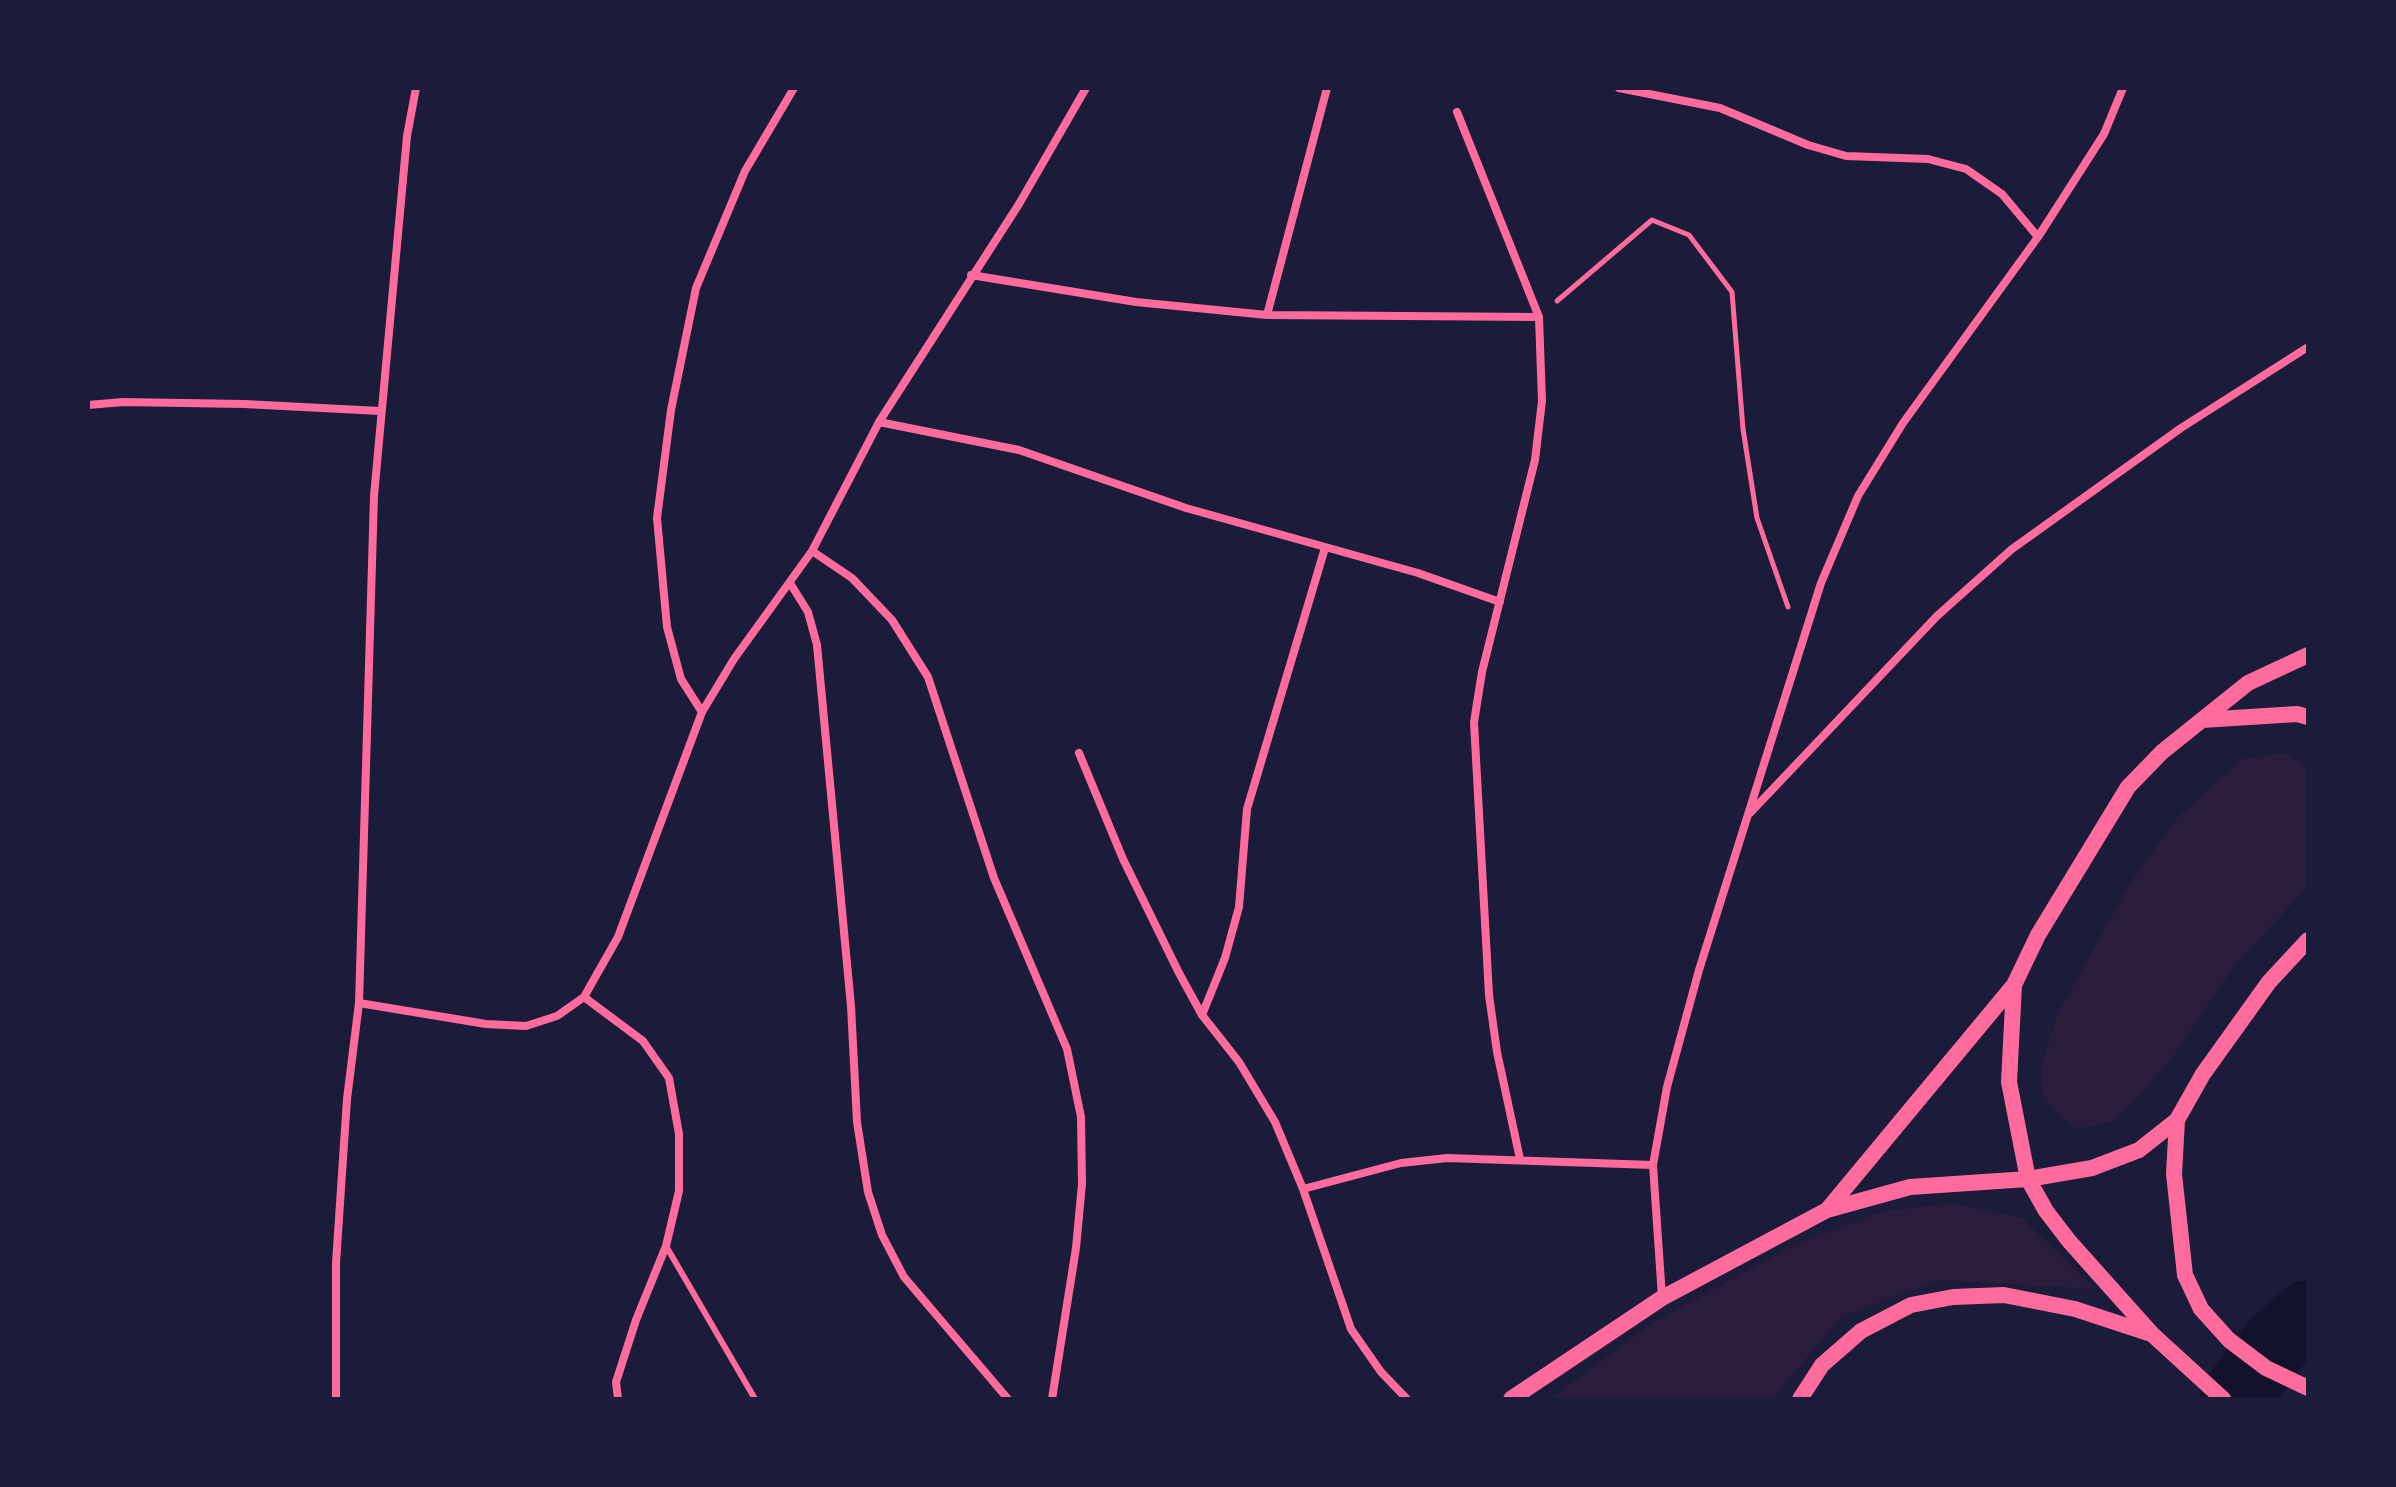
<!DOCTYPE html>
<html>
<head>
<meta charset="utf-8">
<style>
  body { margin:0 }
  #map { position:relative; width:2396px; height:1487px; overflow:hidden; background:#1b1b3a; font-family:"Libre Baskerville",serif }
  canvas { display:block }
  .frame { position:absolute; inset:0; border:90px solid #1b1b3a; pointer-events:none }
</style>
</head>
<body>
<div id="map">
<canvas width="2396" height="1487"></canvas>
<div class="frame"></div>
</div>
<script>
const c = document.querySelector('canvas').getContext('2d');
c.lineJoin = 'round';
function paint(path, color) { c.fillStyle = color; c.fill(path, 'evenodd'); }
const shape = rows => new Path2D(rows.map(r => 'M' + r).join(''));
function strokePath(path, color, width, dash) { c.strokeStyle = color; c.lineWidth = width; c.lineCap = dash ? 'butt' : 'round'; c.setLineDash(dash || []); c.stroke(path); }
paint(shape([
  [2284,753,2308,767,2308,887,2235,965,2172,1058,2134,1101,2111,1122,2076,1129,2044,1101,2040,1070,2058,1013,2130,883,2177,818,2242,759],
  [1951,1203,2022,1218,2095,1289,1940,1280,1842,1316,1772,1399,1550,1399,1651,1324,1796,1244,1881,1212]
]), '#2a1e3b');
strokePath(shape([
  [2234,1399,2276,1343,2308,1315]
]), '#12122b', 70);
strokePath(shape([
  [1557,301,1652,220,1689,235,1732,292,1743,429,1757,518,1788,607]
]), '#ff6b9d', 5);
strokePath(shape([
  [666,1246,755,1399]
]), '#ff6b9d', 6);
strokePath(shape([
  [1619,88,1720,108,1808,145,1846,156,1928,159,1966,169,2002,194,2038,237],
  [1457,112,1539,317,1542,401,1535,460,1482,672,1474,722,1489,995,1497,1052,1520,1159],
  [971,275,1136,302,1267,315,1539,317],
  [1267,315,1327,88],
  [88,405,123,402,244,404,380,411],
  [879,422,1019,450,1186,508,1418,573,1500,602],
  [812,551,852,578,892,620,928,677,994,878,1067,1049,1081,1117,1082,1184,1076,1248,1052,1399],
  [790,583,808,612,817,645,851,1006,857,1122,868,1192,882,1235,904,1277,1008,1399],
  [702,712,681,679,667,627,657,518,671,410,696,288,745,171,794,88],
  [1079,753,1123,859,1179,973,1202,1015,1239,1062,1275,1122,1303,1189,1351,1329,1381,1372,1407,1399],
  [1750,813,1937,616,2012,549,2181,428,2308,347],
  [584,997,643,1041,669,1078,679,1134,679,1191,666,1246,636,1320,616,1382,618,1399],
  [359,1003,486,1024,526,1026,557,1016,584,997,618,937,702,712,734,659,812,551,879,422,1019,204,1086,88],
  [1202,1015,1225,958,1239,907,1247,809,1325,548],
  [1303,1189,1401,1163,1447,1158,1653,1165],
  [1662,1297,1653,1165,1667,1087,1699,970,1821,583,1858,496,1903,423,2038,237,2104,134,2123,88],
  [336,1399,336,1263,347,1099,359,1003,374,496,407,136,416,88]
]), '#ff6b9d', 8);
strokePath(shape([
  [2202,720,2297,714,2308,717],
  [2308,940,2269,982,2203,1074,2177,1120,2174,1174,2185,1275,2201,1309,2229,1340,2266,1368,2308,1388],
  [1827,1210,2013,986],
  [1511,1399,1662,1298,1827,1210,1910,1187,2028,1179,2092,1168,2139,1150,2177,1120],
  [1800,1399,1822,1365,1861,1331,1911,1305,1953,1297,2004,1295,2075,1309,2151,1334],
  [2223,1399,2153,1335,2069,1241,2046,1211,2028,1179,2009,1082,2014,985,2038,935,2128,787,2162,752,2248,683,2308,655]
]), '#ff6b9d', 16);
</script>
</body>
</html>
